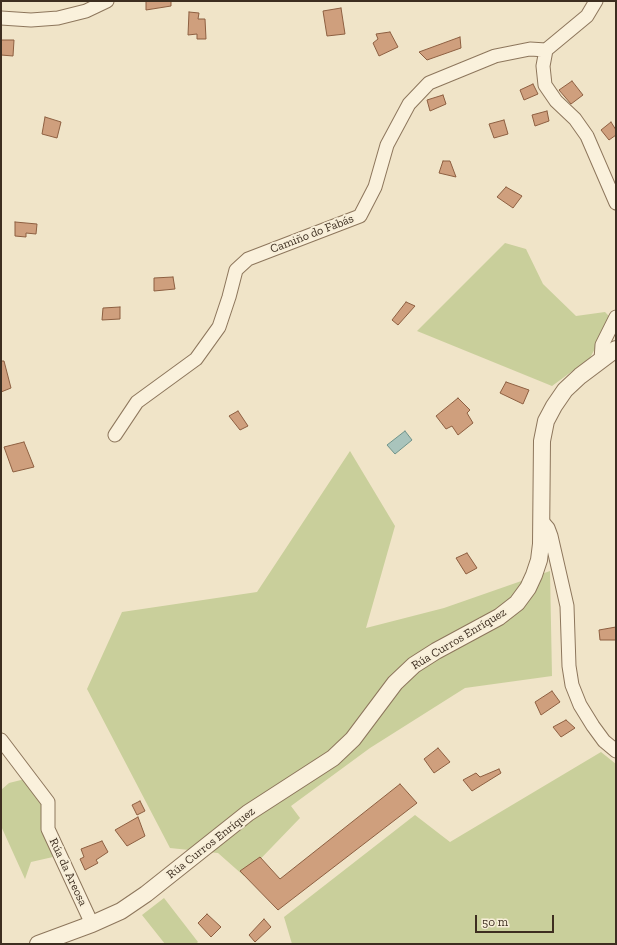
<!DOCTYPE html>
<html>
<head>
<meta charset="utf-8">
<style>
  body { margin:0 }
  #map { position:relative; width:617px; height:945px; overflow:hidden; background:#f0e4c8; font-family:"Zilla Slab",serif }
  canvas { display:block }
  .frame { position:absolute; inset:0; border:2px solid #3d2e20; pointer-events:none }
  .scale { position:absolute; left:475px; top:915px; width:79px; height:18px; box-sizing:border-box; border:2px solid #3d2e20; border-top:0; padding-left:5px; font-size:12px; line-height:14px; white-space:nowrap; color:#3d2e20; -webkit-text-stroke:3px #f7eed8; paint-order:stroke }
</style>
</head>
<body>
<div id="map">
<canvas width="617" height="945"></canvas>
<div class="frame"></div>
<div class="scale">50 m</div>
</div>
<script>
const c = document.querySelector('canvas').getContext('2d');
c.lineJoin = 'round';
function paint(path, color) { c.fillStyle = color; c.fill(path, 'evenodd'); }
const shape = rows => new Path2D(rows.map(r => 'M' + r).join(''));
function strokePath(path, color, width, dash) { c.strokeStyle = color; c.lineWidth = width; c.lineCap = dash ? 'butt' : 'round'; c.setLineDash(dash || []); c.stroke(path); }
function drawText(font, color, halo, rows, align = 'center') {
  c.font = font + ' "Zilla Slab",serif'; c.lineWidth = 4; c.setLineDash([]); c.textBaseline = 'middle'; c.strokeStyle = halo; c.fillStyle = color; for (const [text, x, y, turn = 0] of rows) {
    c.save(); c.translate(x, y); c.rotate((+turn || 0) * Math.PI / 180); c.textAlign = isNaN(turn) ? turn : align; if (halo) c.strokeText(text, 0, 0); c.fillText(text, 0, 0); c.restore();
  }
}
paint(shape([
  [505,243,526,249,543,284,576,316,605,312,611,318,590,358,552,386,417,331],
  [350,451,395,526,366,628,444,608,550,571,552,676,465,688,370,748,291,806,300,818,244,876,218,853,170,848,87,689,122,612,257,592],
  [601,752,616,764,616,944,292,944,284,917,415,815,450,842],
  [25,779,42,804,44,829,53,857,31,862,25,879,1,826,1,790,9,783],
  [164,898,198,942,196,944,165,944,142,915]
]), '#c9cf9b');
const water = shape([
  [405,431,412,440,395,454,387,445,405,431]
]);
paint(water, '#a9c4bc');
strokePath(water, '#6f938a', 1);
const building = shape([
  [146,1,171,1,171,6,146,10,146,1],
  [341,8,345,34,327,36,323,11,341,8],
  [189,12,199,13,198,19,205,19,206,39,197,39,197,34,188,35,189,12],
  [390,32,398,47,379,56,373,43,378,39,376,34,390,32],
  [460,37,461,48,427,60,419,52,460,37],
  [1,40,14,40,13,56,1,55,1,40],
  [572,81,583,95,571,104,559,90,572,81],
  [533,84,538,94,524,100,520,90,533,84],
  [443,95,446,104,430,111,427,100,443,95],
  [547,111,549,121,535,126,532,115,547,111],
  [45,117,61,122,57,138,42,134,45,117],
  [504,120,508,134,494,138,489,124,504,120],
  [611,122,616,130,616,135,609,140,601,130,611,122],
  [443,161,450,161,456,177,439,173,443,161],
  [506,187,522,196,513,208,497,197,506,187],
  [15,222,37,224,36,234,26,233,26,237,15,236,15,222],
  [173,277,175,289,154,291,154,278,173,277],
  [406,302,415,306,398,325,392,320,406,302],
  [120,307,120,319,102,320,103,308,120,307],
  [1,361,4,361,11,388,1,392,1,361],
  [506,382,529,390,523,404,500,393,506,382],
  [458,398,470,410,467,413,473,423,458,435,452,426,446,429,436,416,458,398],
  [238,411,248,426,240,430,229,416,238,411],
  [24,442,34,467,13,472,4,447,24,442],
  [467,553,477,568,466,574,456,558,467,553],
  [616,627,616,640,600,640,599,630,616,627],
  [552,691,560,702,541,715,535,702,552,691],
  [566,720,575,728,561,737,553,727,566,720],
  [438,748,450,762,434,773,424,759,438,748],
  [499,769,501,773,472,791,463,780,476,773,480,777,499,769],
  [400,784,417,803,278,910,240,871,260,857,280,879,400,784],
  [140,801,145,811,137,815,132,805,140,801],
  [138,817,145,836,127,846,115,830,138,817],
  [102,841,108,852,96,860,98,863,85,870,80,859,84,857,81,849,102,841],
  [207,914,221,927,211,937,198,923,207,914],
  [264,919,271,927,255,942,249,935,264,919]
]);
paint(building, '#cf9f7d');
strokePath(building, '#8d5f41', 1);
const minor = shape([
  [596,1,587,16,546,50,543,66,545,85,556,101,575,119,587,136,616,203],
  [1,18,31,20,58,18,86,11,107,1],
  [601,360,602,345,616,317],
  [115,435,137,402,196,359,219,327,229,297,236,270,248,259,360,216,375,187,387,145,409,104,429,83,495,56,530,49,546,50],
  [541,520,548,528,551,536,567,606,569,666,572,685,580,705,593,726,604,741,616,751],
  [1,740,48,802,48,829,92,924]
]);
const tertiary = shape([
  [38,944,92,924,121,911,146,894,248,813,333,758,353,739,395,683,414,665,436,651,499,617,517,603,528,588,534,575,539,560,541,544,542,441,546,421,554,406,565,390,580,376,616,349]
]);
strokePath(minor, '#8d765c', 15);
strokePath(tertiary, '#8d765c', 18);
strokePath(minor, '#faf1dc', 13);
strokePath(tertiary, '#faf1dc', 16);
drawText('12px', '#3d2e20', '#f7eed8', [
  ["Camiño do Fabás",312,234,-21],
  ["Rúa Curros Enríquez",459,639,-31],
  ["Rúa Curros Enríquez",211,843,-38],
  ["Rúa da Areosa",68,872,65]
]);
</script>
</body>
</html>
